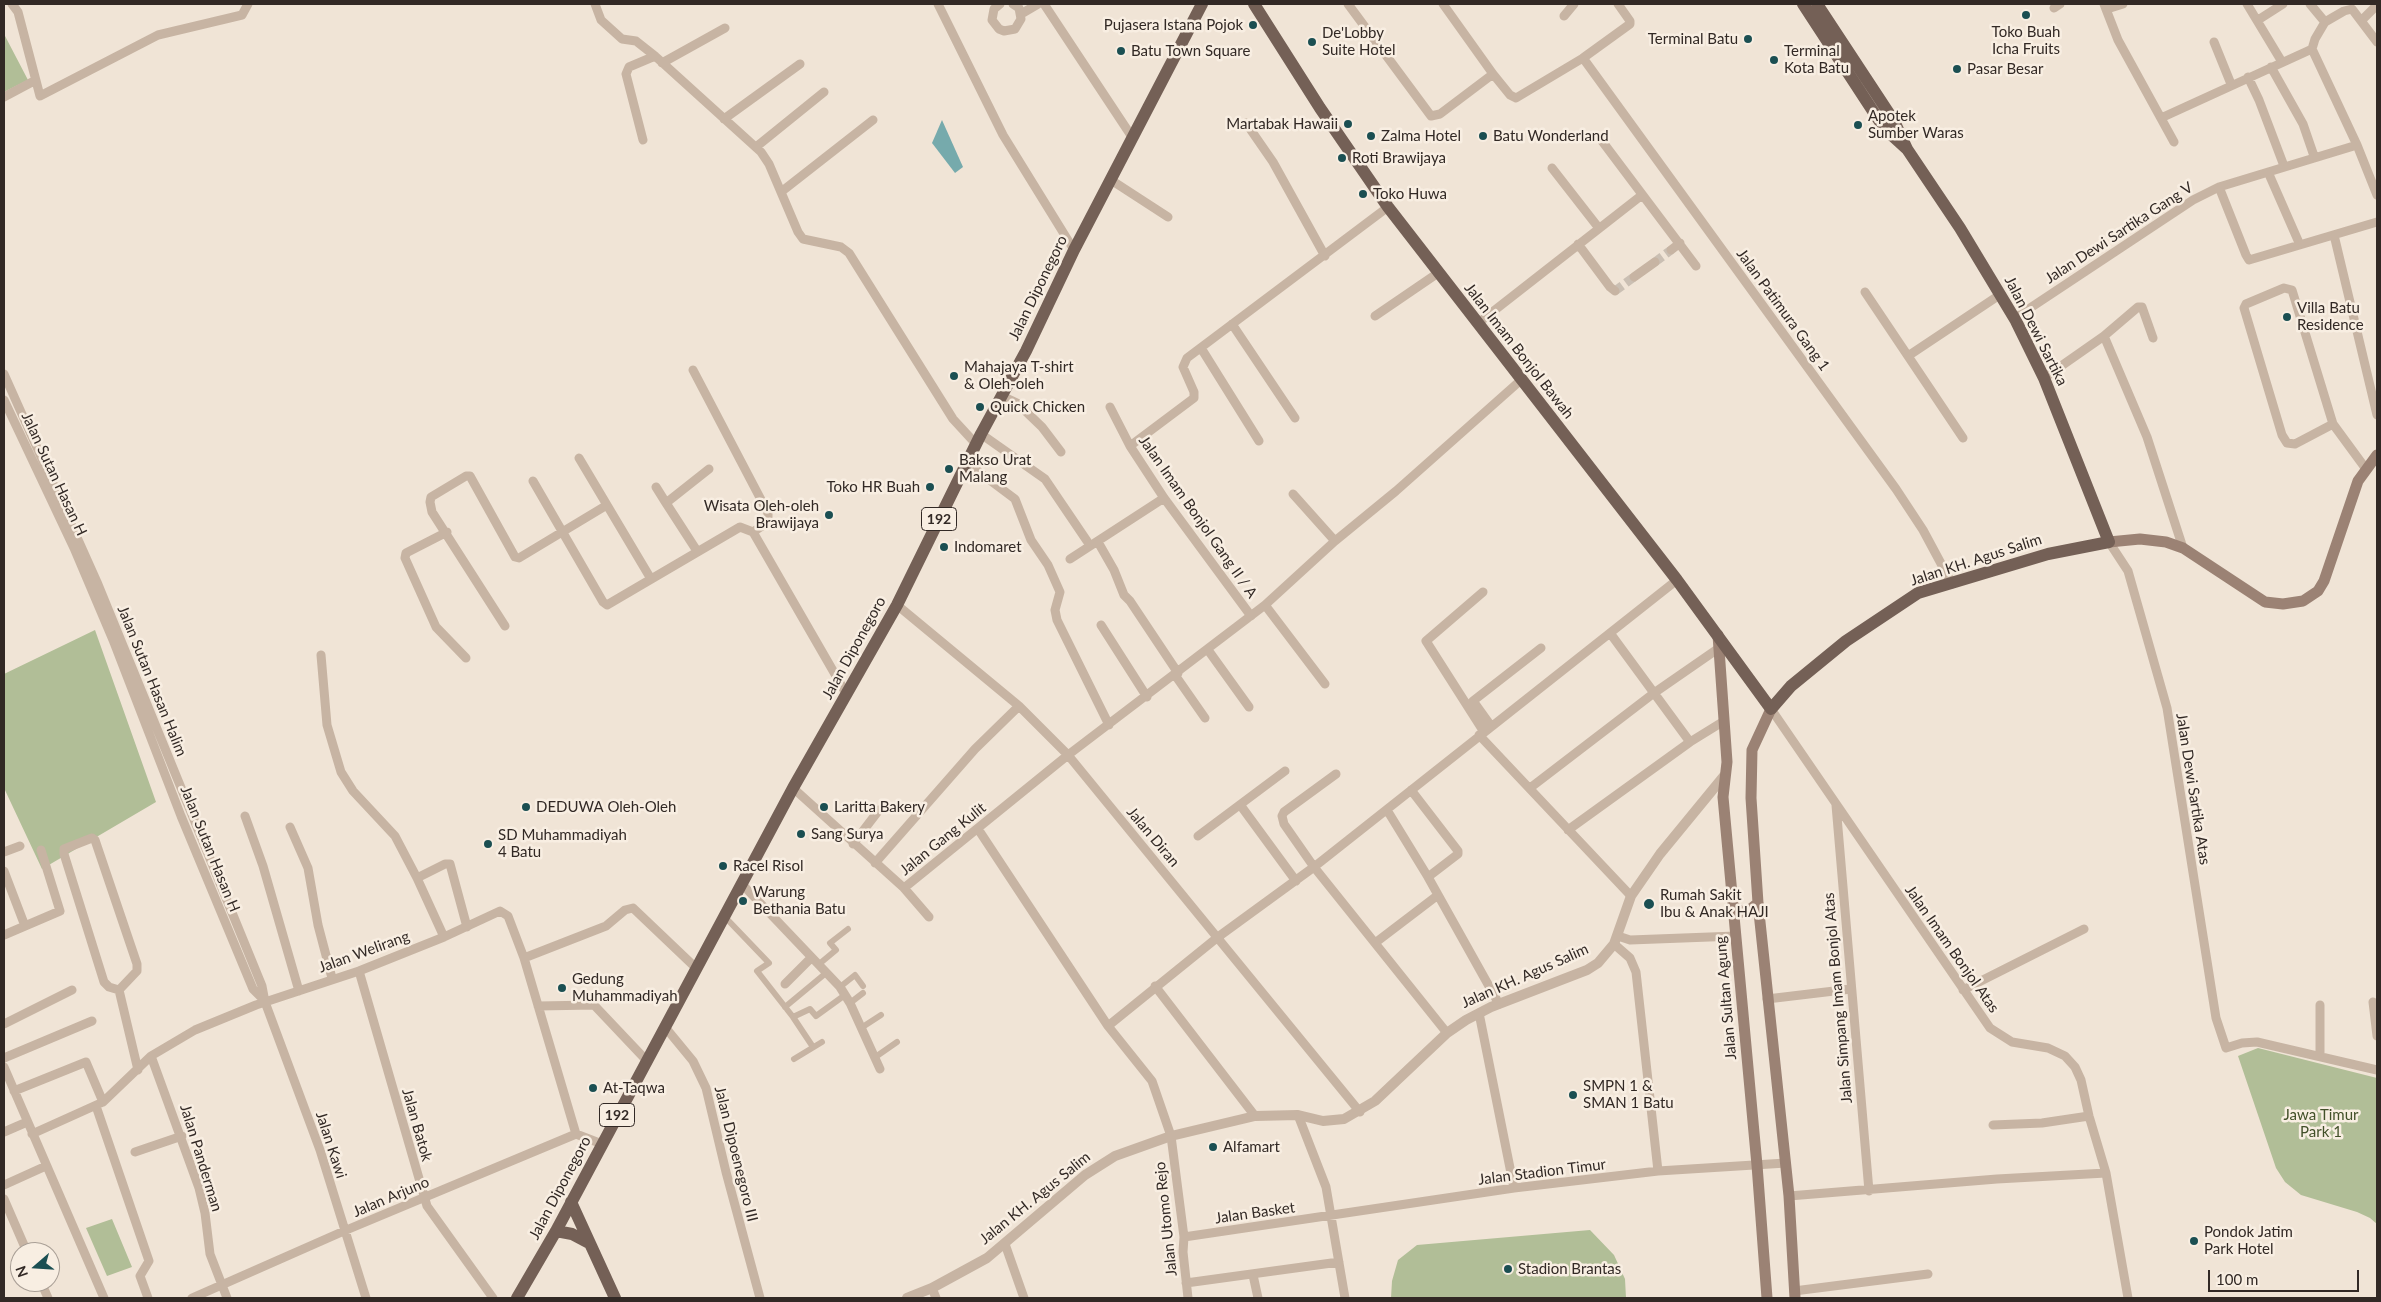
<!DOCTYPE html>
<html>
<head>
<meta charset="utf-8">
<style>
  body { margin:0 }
  #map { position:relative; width:2381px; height:1302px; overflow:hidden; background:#f0e4d6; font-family:Lato,sans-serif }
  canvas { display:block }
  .frame { position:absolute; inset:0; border:5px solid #322925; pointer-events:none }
  .north { position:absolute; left:10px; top:1242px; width:50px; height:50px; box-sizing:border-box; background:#f8eee2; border:1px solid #a99f96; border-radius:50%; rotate:251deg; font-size:14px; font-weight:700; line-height:20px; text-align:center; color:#322925 }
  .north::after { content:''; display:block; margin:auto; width:18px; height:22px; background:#1b4f52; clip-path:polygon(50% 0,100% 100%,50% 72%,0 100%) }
  .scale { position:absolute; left:2208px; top:1270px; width:151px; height:22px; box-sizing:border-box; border:2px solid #322925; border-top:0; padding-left:6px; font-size:15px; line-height:18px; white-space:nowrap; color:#322925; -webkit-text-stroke:4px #f8eee2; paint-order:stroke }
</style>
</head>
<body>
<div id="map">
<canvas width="2381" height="1302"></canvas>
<div class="frame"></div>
<div class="north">N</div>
<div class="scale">100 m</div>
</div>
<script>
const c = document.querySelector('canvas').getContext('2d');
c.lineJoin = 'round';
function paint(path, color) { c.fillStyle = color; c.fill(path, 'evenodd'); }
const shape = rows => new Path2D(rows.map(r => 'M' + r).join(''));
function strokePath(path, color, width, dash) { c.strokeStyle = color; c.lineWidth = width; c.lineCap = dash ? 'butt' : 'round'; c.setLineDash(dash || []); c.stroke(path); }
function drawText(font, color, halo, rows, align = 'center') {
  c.font = font + ' Lato,sans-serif'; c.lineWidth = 5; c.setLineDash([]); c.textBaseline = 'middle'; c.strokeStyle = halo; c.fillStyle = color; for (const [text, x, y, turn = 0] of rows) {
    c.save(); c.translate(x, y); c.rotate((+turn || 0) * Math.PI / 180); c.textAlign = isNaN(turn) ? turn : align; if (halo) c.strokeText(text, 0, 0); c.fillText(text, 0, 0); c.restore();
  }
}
paint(shape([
  [4,34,28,80,4,92],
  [95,630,156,802,42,869,4,788,4,674],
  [2258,1048,2377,1078,2377,1224,2370,1218,2357,1212,2301,1195,2285,1182,2276,1168,2238,1056],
  [112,1219,132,1267,107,1276,86,1228],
  [1590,1230,1614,1255,1625,1279,1626,1298,1391,1298,1392,1281,1398,1260,1417,1245]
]), '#b1be97');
paint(shape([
  [942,120,963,167,955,173,932,143]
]), '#76aaac');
strokePath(shape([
  [1655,262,1671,250],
  [1615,291,1634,277]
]), '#cabfb3', 9, [9, 4.5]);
strokePath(shape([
  [724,916,769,963,757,971,793,1017,810,1009,816,1016,845,995],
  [818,965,836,950,830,943,848,929],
  [840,987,855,975,863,986],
  [850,1003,863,993],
  [785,1007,826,973],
  [793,1017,813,1047],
  [861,1028,881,1015],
  [874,1058,897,1042],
  [794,1059,822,1042]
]), '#c7b4a3', 6);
strokePath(shape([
  [12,4,18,12,40,96,158,35,242,15,248,4],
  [595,4,601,20,622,39,636,41,655,56,761,152,769,164,798,232,803,239,841,247,849,253,953,419,976,444],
  [938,4,1003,135,1074,250],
  [1000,4,994,9,992,20,999,29,1004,31,1015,29,1021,19,1019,8,1013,4],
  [1044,4,1132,137],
  [1348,4,1431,116,1440,114,1493,74],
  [1443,4,1493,74,1510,95,1516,98,1583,58,1630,24,1630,21,1618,4],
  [2104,4,2118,40,2174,142],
  [2247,4,2282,62],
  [2310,4,2325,22,2315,39,2312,49,2357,145,2377,195],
  [2054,8,2060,4],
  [2107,9,2123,4],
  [1021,14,1038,4],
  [1564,16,1574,4],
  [2258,20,2283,4],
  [2361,21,2377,5],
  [2325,22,2344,11,2352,9,2377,42],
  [2214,42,2231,84],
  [1583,58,1896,489,1923,530,1952,584],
  [662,63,725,28],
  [2271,67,2303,124,2314,156],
  [2248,77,2259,100,2284,166],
  [4,97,34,81],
  [2161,118,2312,49],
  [724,119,800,64],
  [1246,123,1273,162,1325,256],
  [1599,137,1696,266],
  [643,140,626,74,629,67,655,56],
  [756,147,824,92],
  [1552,168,1598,227],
  [2268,172,2300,245],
  [1111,180,1168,217],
  [2219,187,2246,255,2249,260,2377,222],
  [781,192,873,120],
  [2334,235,2377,415],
  [1578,244,1610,287,1615,291],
  [1671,250,1680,243],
  [1634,277,1655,262],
  [1865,292,1963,438],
  [1375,316,1438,273],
  [2015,318,2193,200,2219,187,2357,145],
  [1232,324,1295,418],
  [1477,324,1642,195],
  [2104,336,2138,307,2142,307,2153,338],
  [1201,348,1259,441],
  [1908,356,2001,294],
  [693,370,768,513,768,522,753,532],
  [4,374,97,582,262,986,265,1002,320,1150,366,1298],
  [2044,378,2104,336,2147,437,2183,548],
  [1002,396,1017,403,1042,427,1061,452],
  [4,400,74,548,113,640,181,816,253,989,265,1001],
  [1110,407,1130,446,1164,498,1251,616],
  [2333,424,2295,444,2287,443,2282,435,2244,308,2246,304,2284,288,2292,290,2333,424,2366,469],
  [981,434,1045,479,1087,541],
  [1130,446,1194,398,1194,392,1183,367,1187,358,1388,207],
  [579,458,651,579],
  [967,463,1015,499,1031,540,1048,565,1060,592,1055,610,1057,620,1109,725],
  [533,481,603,602,607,605,740,527,753,532,847,695],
  [656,487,666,503],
  [1293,494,1335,541],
  [447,532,406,553,405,558,436,627,466,658],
  [1098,542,1114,570,1124,595,1130,601,1178,673],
  [2109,542,2128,571,2167,708,2216,1018,2226,1048,2242,1043,2257,1042,2377,1070],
  [697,551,666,503,709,469],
  [1070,559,1164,498],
  [1483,592,1426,641,1484,732],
  [897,605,1019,706,1068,755,1360,1112],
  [1265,605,1325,684],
  [1101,625,1147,697],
  [505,626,432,512,430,502,431,497,466,476,470,476,515,557,519,558,607,505],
  [1208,650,1249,707],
  [321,655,327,725,341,772,353,791,395,836,417,878,444,937],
  [1175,675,1205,718],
  [1771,709,1990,1028,2012,1042,2048,1048,2065,1056,2075,1067,2081,1080,2089,1116,2106,1173,2128,1298],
  [1491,726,1473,701,1541,648],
  [1479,735,1631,896],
  [1690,742,1724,721],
  [1336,774,1284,812,1282,816,1284,824,1314,867,1447,1033],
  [793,788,904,888,1068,755,1265,605,1335,541,1396,491,1521,380],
  [1530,788,1654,693,1719,648],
  [1411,790,1458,851,1458,854,1428,877],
  [1836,805,1869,1191],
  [1241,806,1296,881],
  [1387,810,1428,877,1499,1004],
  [245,816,263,866,299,991],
  [290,827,308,868,318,925,332,978],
  [978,829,1108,1026,1152,1081,1171,1136,1184,1237,1183,1252,1188,1298],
  [1568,830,1690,742,1610,633],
  [1198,836,1285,771],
  [92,838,95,840,137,964,137,971,119,990,109,987,104,982,64,854,64,849,92,838],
  [853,844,879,810],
  [4,852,20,846],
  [875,863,975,749,1019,706],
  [4,871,25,926],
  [417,878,445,864,450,864,467,927],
  [741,883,840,987,850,1003,880,1069],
  [904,888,929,917],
  [4,935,60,911,41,850],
  [1618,936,1630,940,1736,936],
  [1375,943,1438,895],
  [1614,944,1630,958,1636,972,1658,1171],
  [524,958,606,926,625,910,633,908,696,968],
  [359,971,427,1206,493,1298],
  [785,984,811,958],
  [1155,986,1255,1116],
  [119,990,138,1070],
  [1963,990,2084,929],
  [1767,999,1851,989],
  [2373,1002,2377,1036],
  [2320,1005,2320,1055],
  [538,1006,594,1005,647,1061],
  [1479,1013,1514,1188],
  [4,1024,72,990],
  [1108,1026,1218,937,1314,867,1677,580],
  [665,1027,693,1061,706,1088,726,1172,760,1298],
  [151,1056,199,1188,205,1213,210,1254,227,1298],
  [4,1058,92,1021],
  [4,1067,104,1298],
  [14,1091,86,1062,103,1102],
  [96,1106,149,1261,140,1276,148,1298],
  [1298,1115,1326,1187,1345,1298],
  [1993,1125,2042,1123,2089,1116],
  [4,1132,27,1122],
  [32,1134,103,1102,151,1056,195,1030,256,1005,359,971,444,937,500,911,508,916,524,958,576,1134],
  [135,1152,182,1136],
  [4,1185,46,1166],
  [1789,1196,1997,1179,2106,1173],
  [4,1199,27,1252],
  [1184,1237,1514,1188,1658,1171,1786,1163],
  [1005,1244,1024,1298],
  [1253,1275,1258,1298],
  [41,1282,48,1298],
  [1186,1283,1339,1262],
  [932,1288,936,1298],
  [1794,1291,1928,1274],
  [192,1298,344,1231,576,1134,602,1144]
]), '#c7b4a3', 9);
strokePath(shape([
  [907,1298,932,1288,987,1258,1085,1175,1115,1156,1171,1136,1255,1116,1298,1115,1323,1121,1344,1119,1375,1101,1447,1033,1466,1020,1491,1007,1587,970,1598,963,1614,944,1631,896,1660,854,1724,776]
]), '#c7b4a3', 10);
strokePath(shape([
  [2109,542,2140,539,2166,542,2183,548,2265,602,2283,604,2303,601,2318,591,2324,581,2358,481,2377,455],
  [1718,635,1727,762,1723,797,1757,1165,1767,1298],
  [1771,709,1752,750,1751,798,1758,903,1789,1196,1795,1298],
  [1733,906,1742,912,1747,912,1758,903]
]), '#9b8274', 11);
strokePath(shape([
  [1254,4,1320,108,1388,207,1677,580,1771,709,1791,686,1846,641,1918,593,2048,554,2109,542,2044,378,2016,321,1960,228,1907,149,1894,121,1817,4],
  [1803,4,1884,128,1907,149],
  [571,1202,615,1298],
  [556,1231,572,1234,589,1243],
  [517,1298,556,1231,793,788,897,605,981,434,1026,351,1074,250,1202,4]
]), '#746056', 12);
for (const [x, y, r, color] of [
  [2026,15,5,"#1b4f52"],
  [1253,25,5,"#1b4f52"],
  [1748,39,5,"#1b4f52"],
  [1312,42,5,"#1b4f52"],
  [1121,51,5,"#1b4f52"],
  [1774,60,5,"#1b4f52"],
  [1957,69,5,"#1b4f52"],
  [1348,124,5,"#1b4f52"],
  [1858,125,5,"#1b4f52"],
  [1371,136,5,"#1b4f52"],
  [1483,136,5,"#1b4f52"],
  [1342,158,5,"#1b4f52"],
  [1363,194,5,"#1b4f52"],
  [2287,317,5,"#1b4f52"],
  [954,376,5,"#1b4f52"],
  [980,407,5,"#1b4f52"],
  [949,469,5,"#1b4f52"],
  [930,487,5,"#1b4f52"],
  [829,515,5,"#1b4f52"],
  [944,547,5,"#1b4f52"],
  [526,807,5,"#1b4f52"],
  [824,807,5,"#1b4f52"],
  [801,834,5,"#1b4f52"],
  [488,844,5,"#1b4f52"],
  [723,866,5,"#1b4f52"],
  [743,901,5,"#1b4f52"],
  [1649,904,6,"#1b4f52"],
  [562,988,5,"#1b4f52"],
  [593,1088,5,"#1b4f52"],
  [1573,1095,5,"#1b4f52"],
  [1213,1147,5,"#1b4f52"],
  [2194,1241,5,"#1b4f52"],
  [1508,1269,5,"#1b4f52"]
]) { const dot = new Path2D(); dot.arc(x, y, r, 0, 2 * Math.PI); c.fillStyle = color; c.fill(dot); strokePath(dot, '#f8eee2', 2); }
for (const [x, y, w] of [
  [939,519,35],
  [617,1115,35]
]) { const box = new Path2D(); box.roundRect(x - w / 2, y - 11.5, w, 23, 4); c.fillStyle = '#f8eee2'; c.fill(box); strokePath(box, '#322925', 1); }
drawText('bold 14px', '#322925', null, [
  ["192",939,519],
  ["192",617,1115]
]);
drawText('15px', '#322925', '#f8eee2', [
  ["Pujasera Istana Pojok",1243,25,"right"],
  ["Toko Buah",2026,32,"center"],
  ["Icha Fruits",2026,49,"center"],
  ["De'Lobby",1322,33],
  ["Suite Hotel",1322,50],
  ["Terminal Batu",1738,39,"right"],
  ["Batu Town Square",1131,51],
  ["Terminal",1784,51],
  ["Kota Batu",1784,68],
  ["Pasar Besar",1967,69],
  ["Apotek",1868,116],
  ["Sumber Waras",1868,133],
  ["Martabak Hawaii",1338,124,"right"],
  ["Zalma Hotel",1381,136],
  ["Batu Wonderland",1493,136],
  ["Roti Brawijaya",1352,158],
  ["Toko Huwa",1373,194],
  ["Villa Batu",2297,308],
  ["Residence",2297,325],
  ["Mahajaya T-shirt",964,367],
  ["& Oleh-oleh",964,384],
  ["Quick Chicken",990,407],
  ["Bakso Urat",959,460],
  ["Malang",959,477],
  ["Toko HR Buah",920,487,"right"],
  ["Wisata Oleh-oleh",819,506,"right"],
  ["Brawijaya",819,523,"right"],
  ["Indomaret",954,547],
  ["DEDUWA Oleh-Oleh",536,807],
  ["Laritta Bakery",834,807],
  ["Sang Surya",811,834],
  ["SD Muhammadiyah",498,835],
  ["4 Batu",498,852],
  ["Racel Risol",733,866],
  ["Warung",753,892],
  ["Bethania Batu",753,909],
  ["Rumah Sakit",1660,895],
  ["Ibu & Anak HAJI",1660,912],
  ["Gedung",572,979],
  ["Muhammadiyah",572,996],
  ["SMPN 1 &",1583,1086],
  ["SMAN 1 Batu",1583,1103],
  ["At-Taqwa",603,1088],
  ["Alfamart",1223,1147],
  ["Pondok Jatim",2204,1232],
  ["Park Hotel",2204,1249],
  ["Stadion Brantas",1518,1269]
], 'left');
drawText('15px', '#322925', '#f8eee2', [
  ["Jalan Dewi Sartika Gang V",2119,233,-33],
  ["Jalan Diponegoro",1038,288,-64],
  ["Jalan Patimura Gang 1",1783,310,54],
  ["Jalan Dewi Sartika",2036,331,63],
  ["Jalan Imam Bonjol Bawah",1519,351,52],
  ["Jalan Sutan Hasan H",54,474,65],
  ["Jalan Imam Bonjol Gang II / A",1198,517,55],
  ["Jalan KH. Agus Salim",1976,560,-18],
  ["Jalan Diponegoro",854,648,-61],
  ["Jalan Sutan Hasan Halim",152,681,68],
  ["Jalan Dewi Sartika Atas",2193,789,81],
  ["Jalan Diran",1153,837,50],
  ["Jalan Gang Kulit",943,839,-39],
  ["Jalan Sutan Hasan H",210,849,68],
  ["Jalan Imam Bonjol Atas",1952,949,55],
  ["Jalan Welirang",364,952,-20],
  ["Jalan KH. Agus Salim",1525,976,-24],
  ["Jalan Sultan Agung",1726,998,-95],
  ["Jalan Simpang Imam Bonjol Atas",1838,998,-95],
  ["Jalan Batok",417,1125,74],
  ["Jalan Kawi",331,1145,72],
  ["Jalan Dipoenegoro III",736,1154,76],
  ["Jalan Panderman",201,1158,73],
  ["Jalan Stadion Timur",1542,1172,-7],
  ["Jalan Diponegoro",560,1188,-62],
  ["Jalan Arjuno",391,1197,-23],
  ["Jalan KH. Agus Salim",1035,1198,-39],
  ["Jalan Basket",1255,1213,-8],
  ["Jalan Utomo Rejo",1166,1219,-96]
]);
drawText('15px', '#425029', '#f8eee2', [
  ["Jawa Timur",2321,1115],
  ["Park 1",2321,1132]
]);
</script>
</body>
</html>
